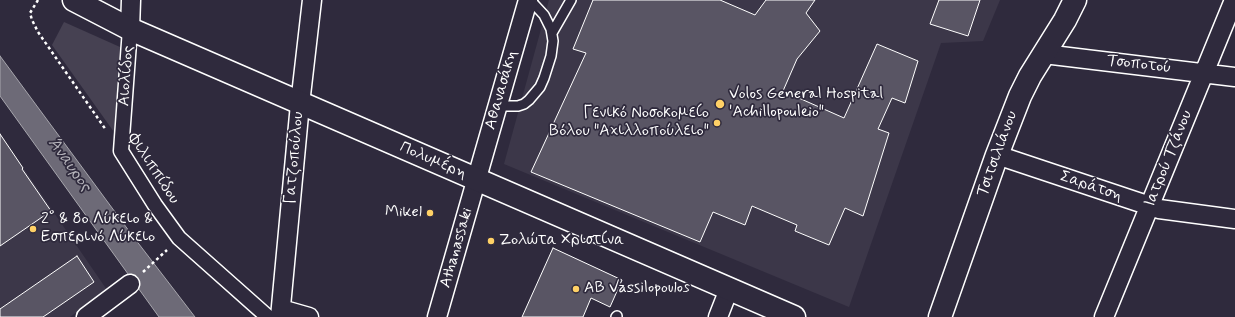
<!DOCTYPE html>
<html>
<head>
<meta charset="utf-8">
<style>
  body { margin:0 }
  canvas { display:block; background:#2f2a3d }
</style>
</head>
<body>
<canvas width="1235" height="317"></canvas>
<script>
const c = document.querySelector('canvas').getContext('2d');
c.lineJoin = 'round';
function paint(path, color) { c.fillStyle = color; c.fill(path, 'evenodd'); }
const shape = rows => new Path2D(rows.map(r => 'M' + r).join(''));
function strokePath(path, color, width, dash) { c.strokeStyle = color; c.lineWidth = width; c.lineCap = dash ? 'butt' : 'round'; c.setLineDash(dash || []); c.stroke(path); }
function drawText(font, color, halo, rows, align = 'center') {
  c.font = font + ' Mynerve,sans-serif'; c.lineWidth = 3.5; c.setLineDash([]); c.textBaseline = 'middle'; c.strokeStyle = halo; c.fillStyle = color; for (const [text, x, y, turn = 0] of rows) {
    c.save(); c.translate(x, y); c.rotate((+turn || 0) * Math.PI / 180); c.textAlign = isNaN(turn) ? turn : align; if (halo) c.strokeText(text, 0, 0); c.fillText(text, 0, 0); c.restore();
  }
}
paint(shape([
  [549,0,1000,0,983,41,941,43,849,307,504,164],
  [0,134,107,290,70,317,0,317]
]), '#3c3749');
paint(shape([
  [64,22,120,47,114,132,52,45]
]), '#464152');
const water = shape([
  [0,56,132,235,195,317,159,317,0,96,0,56]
]);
paint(water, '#6d6a77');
strokePath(water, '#a7a6ad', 1);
const building = shape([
  [593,0,720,0,755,15,766,0,815,0,806,13,820,31,797,59,783,91,844,118,877,44,918,61,905,103,892,98,878,129,889,133,863,216,845,208,829,245,795,231,797,225,752,206,745,225,713,212,700,242,531,172,586,53,573,49,593,0],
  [939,0,980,0,968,36,930,24,939,0],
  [0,134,23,168,22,169,51,211,0,246,0,134],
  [553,248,622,280,610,307,591,298,583,317,522,317,553,248],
  [77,256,94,282,43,317,0,317,0,309,77,256]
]);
paint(building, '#595564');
strokePath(building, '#fff', 1);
const service = shape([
  [552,33,571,0],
  [498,106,518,106,524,104,529,100,540,87,544,78,551,56,553,41,551,29,544,15,530,0],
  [616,317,617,316]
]);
const pedestrian = shape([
  [130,29,121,151,155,205,179,238,268,317]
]);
const minor = shape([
  [130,29,131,0],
  [1044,54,1235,77],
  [997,155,1159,209,1235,219],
  [281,309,309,317],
  [86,317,130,284],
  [280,317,300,104,312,0],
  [437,317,528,0],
  [718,317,729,289],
  [1104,317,1234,0]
]);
const tertiary = shape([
  [940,317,997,155,1020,96,1030,76,1065,20,1075,0]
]);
const secondary = shape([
  [74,0,130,29,794,317]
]);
strokePath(service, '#fff', 12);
strokePath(pedestrian, '#fff', 17);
strokePath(minor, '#fff', 21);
strokePath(tertiary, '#fff', 25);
strokePath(secondary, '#fff', 25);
strokePath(shape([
  [38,0,30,13,32,20,38,32,106,130],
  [143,272,167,250]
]), '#fff', 2.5, [3, 3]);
strokePath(service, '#2f2a3d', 9);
strokePath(pedestrian, '#2f2a3d', 14);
strokePath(minor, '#2f2a3d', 18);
strokePath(tertiary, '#2f2a3d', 22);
strokePath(secondary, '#2f2a3d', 22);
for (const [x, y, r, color] of [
  [720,104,5,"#ffd166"],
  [717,123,4,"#ffd166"],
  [430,213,4,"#ffd166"],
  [33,229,4,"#ffd166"],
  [491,241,4,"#ffd166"],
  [576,289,4,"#ffd166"]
]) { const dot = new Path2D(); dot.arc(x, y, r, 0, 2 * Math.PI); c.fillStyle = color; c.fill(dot); strokePath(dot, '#2f2a3d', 1.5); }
drawText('16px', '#fff', '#2f2a3d', [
  ["Τσοποτού",1139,65,7],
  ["Αιολίδος",127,76,-86],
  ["Αθανασάκη",502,90,-74],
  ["Τσιτσιλιάνου",998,154,-70],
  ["Γατζοπούλου",295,158,-85],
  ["Ιατρού Τζάνου",1169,159,-68],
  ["Πολυμέρη",433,161,23],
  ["Φιλιππίδου",153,169,57],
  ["Σαράτση",1091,187,19],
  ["Athanassaki",457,248,-74]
]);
drawText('16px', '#fff', '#2f2a3d', [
  ["Volos General Hospital",729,95],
  ["'Achillopouleio\"",729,113],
  ["Γενικό Νοσοκομείο",709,114,"right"],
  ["Βόλου \"Αχιλλοπούλειο\"",709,132,"right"],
  ["Mikel",422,213,"right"],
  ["2° & 8ο Λύκειο &",41,220],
  ["Εσπερινό Λύκειο",41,238],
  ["Ζολώτα Χριστίνα",499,241],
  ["AB Vassilopoulos",584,289]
], 'left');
drawText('italic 17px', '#b6b4bb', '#2f2a3d', [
  ["Άναυρος",69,165,54]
]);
</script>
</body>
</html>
